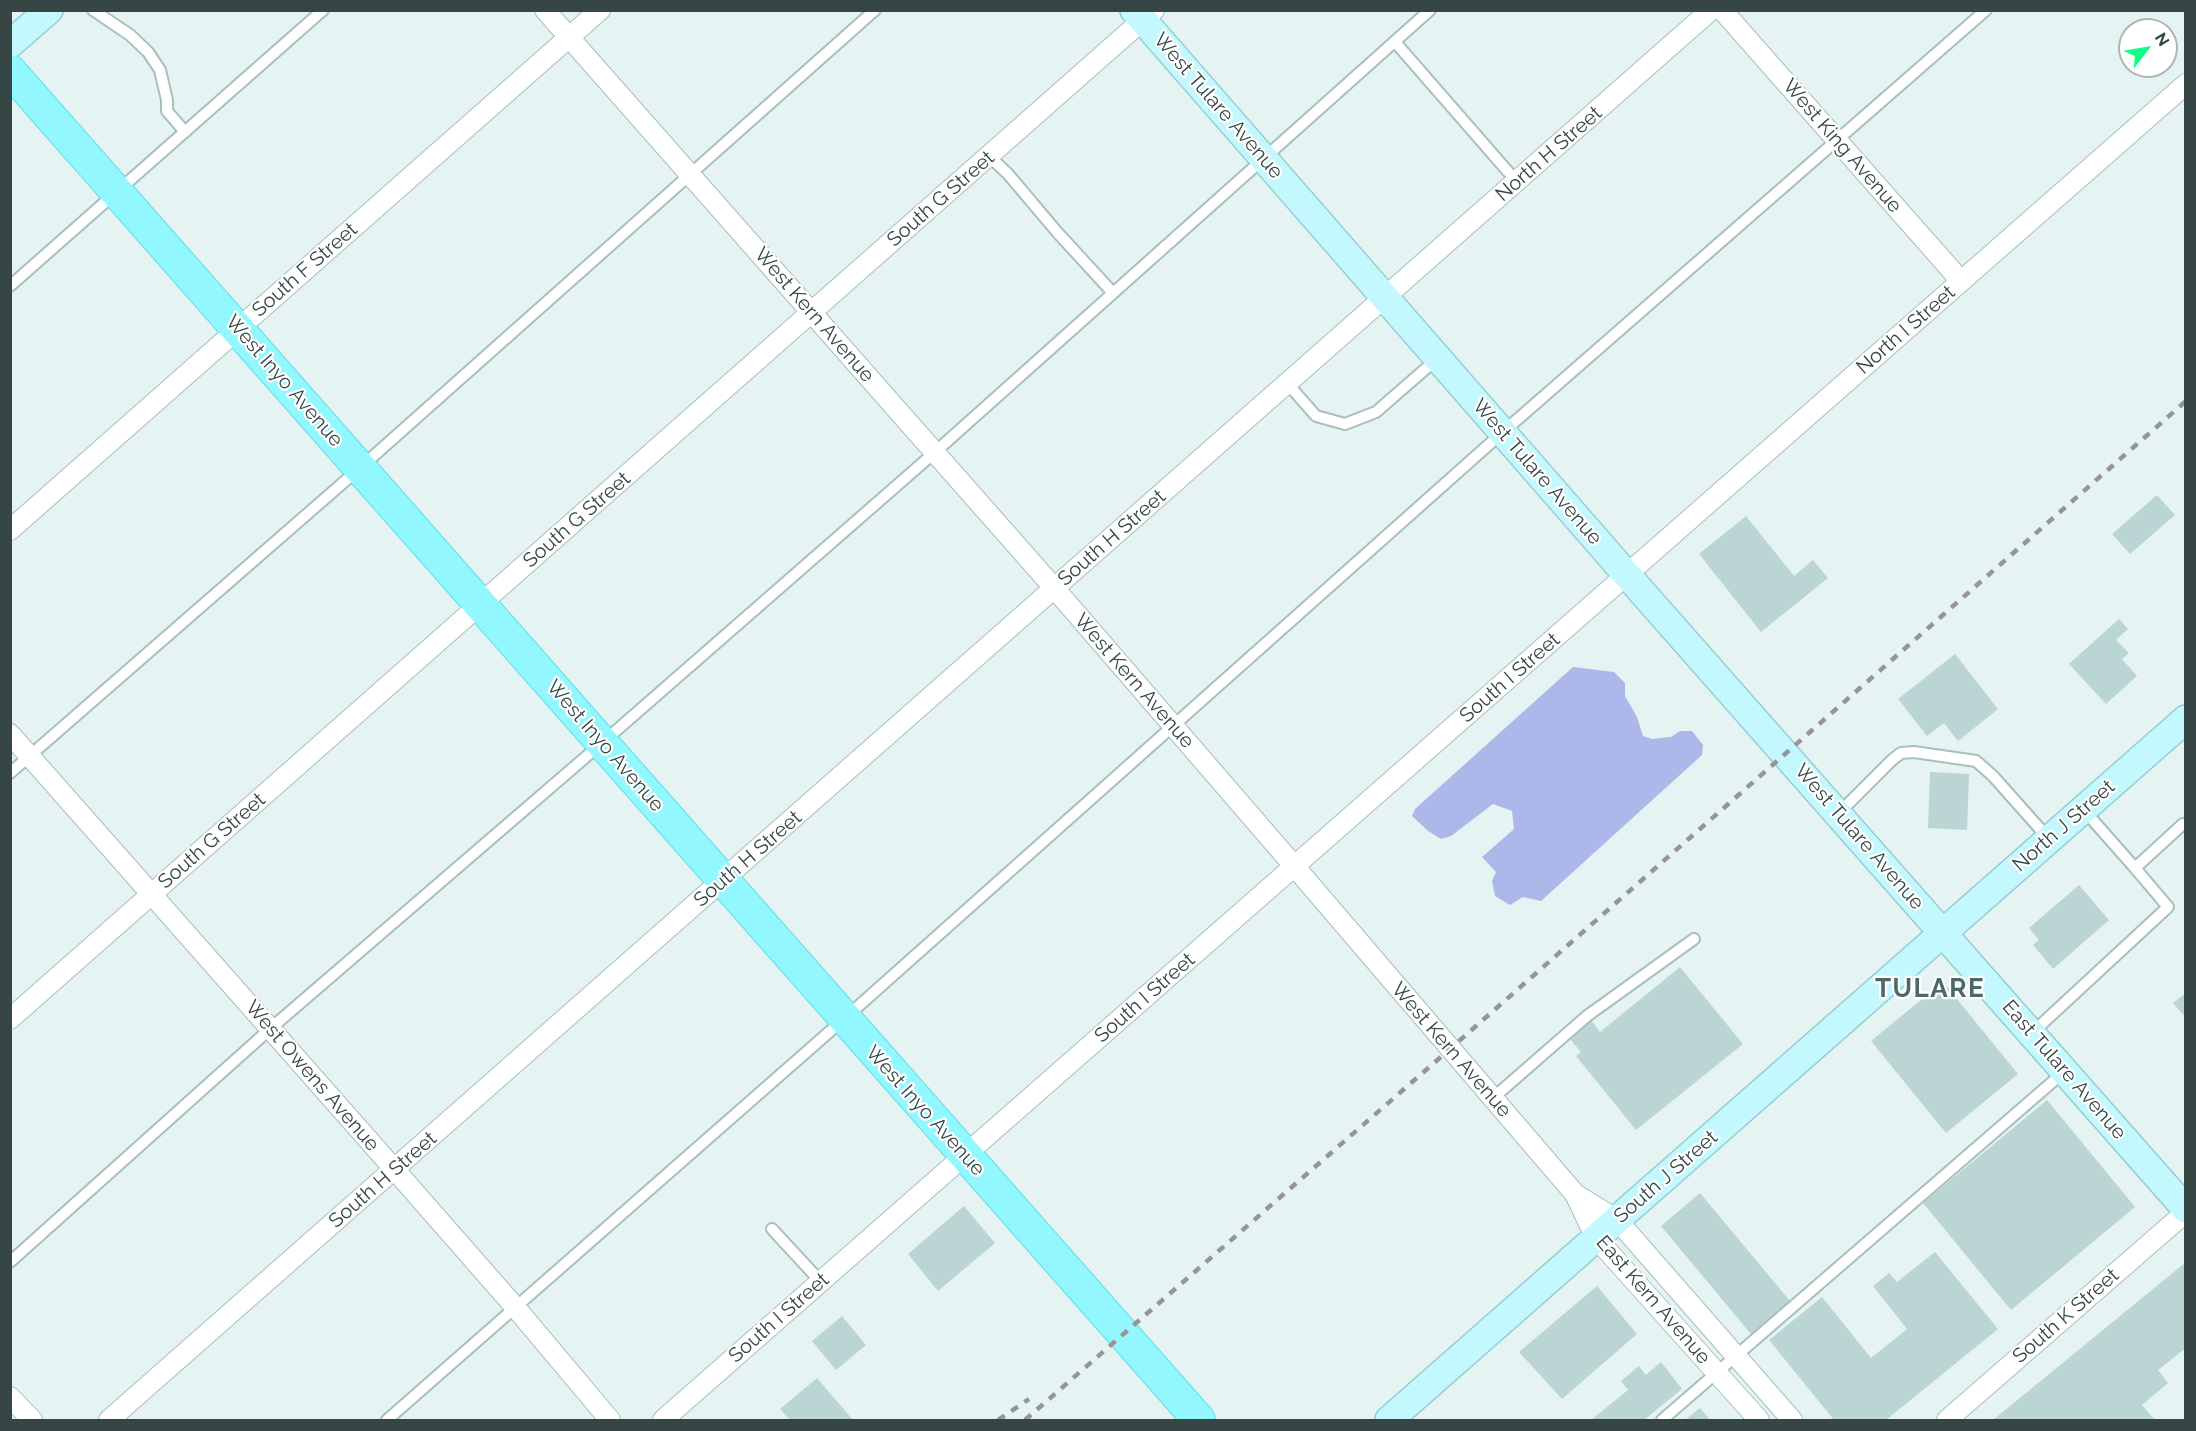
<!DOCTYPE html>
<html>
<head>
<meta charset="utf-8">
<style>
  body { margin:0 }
  #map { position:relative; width:2196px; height:1431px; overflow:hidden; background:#e5f3f3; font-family:Raleway,sans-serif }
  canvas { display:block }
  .frame { position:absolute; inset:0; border:12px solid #354645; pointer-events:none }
  .north { position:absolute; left:2118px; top:18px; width:60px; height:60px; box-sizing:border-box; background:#fff; border:2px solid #aeb5b5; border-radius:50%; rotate:59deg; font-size:16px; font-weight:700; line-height:24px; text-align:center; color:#354645 }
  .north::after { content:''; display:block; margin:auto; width:21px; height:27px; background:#11ff89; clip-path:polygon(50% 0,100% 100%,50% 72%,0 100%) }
</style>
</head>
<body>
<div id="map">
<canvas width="2196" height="1431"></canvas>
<div class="frame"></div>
<div class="north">N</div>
</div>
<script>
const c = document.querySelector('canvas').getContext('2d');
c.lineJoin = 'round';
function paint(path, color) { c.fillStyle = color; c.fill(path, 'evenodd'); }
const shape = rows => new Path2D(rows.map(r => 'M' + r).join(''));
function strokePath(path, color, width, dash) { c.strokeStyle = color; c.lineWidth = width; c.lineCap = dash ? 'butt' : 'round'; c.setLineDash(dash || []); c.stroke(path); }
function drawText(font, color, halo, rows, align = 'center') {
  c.font = font + ' Raleway,sans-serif'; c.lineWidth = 4.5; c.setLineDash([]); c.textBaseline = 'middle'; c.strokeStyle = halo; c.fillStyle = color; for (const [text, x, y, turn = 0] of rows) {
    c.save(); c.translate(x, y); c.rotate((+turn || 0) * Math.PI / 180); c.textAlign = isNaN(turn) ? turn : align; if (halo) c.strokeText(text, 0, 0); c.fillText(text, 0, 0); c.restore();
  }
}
paint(shape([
  [1573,667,1614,672,1625,683,1625,696,1637,717,1643,736,1652,739,1671,737,1680,731,1692,731,1703,745,1702,755,1541,901,1523,897,1510,905,1495,896,1492,881,1496,872,1482,857,1514,829,1512,811,1493,804,1451,836,1441,839,1428,831,1412,816,1415,809]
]), '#acb8e9');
paint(shape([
  [2157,495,2175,515,2130,554,2112,534],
  [1746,516,1794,576,1813,560,1828,578,1761,632,1699,554],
  [2119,619,2128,629,2116,640,2129,653,2122,659,2137,676,2106,704,2069,664],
  [1955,654,1998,709,1958,741,1944,723,1927,736,1898,699],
  [1930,772,1969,774,1967,830,1928,828],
  [2079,885,2109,920,2053,969,2033,945,2039,940,2029,928],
  [1680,967,1743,1044,1636,1130,1576,1056,1581,1052,1569,1038,1591,1020,1600,1032],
  [1943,982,2018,1074,1946,1133,1871,1041],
  [2186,993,2186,1018,2173,1003],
  [2047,1100,2135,1207,2011,1310,1923,1203],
  [1700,1193,1790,1301,1751,1334,1661,1226],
  [964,1206,995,1243,938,1291,908,1254],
  [1935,1252,1998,1329,1886,1420,1834,1420,1769,1340,1822,1297,1871,1358,1907,1329,1873,1286,1889,1273,1897,1282],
  [2186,1262,2186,1348,2158,1370,2168,1383,2142,1405,2155,1420,1993,1420],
  [1597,1286,1637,1334,1562,1399,1519,1352],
  [842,1316,866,1345,836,1370,812,1341],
  [1661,1362,1682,1389,1644,1420,1591,1420,1628,1390,1621,1381,1639,1366,1646,1375],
  [817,1378,853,1420,790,1420,780,1409],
  [1700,1408,1710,1420,1685,1420]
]), '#bad5d4');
const lane = shape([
  [93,10,130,35,148,52,160,70,167,100,167,111,185,132],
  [1395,42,1517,182],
  [989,156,1008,174,1057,232,1113,293],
  [10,286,323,10],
  [1287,383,1316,416,1345,424,1376,412,1438,358],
  [10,773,360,468,875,10],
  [2083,809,2135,868,2183,824],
  [1838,814,1892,760,1901,753,1914,752,1976,761,1993,776,2049,839],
  [2032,1033,2168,907,2135,868],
  [1493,1098,1587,1016,1694,939],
  [772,1229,821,1282],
  [10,1262,270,1029,602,743,934,453,1430,10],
  [387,1420,844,1019,1503,432,1986,10],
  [1662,1420,2065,1071]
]);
const street = shape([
  [545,10,1055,589,1295,867,1575,1194,1596,1238,1759,1420],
  [1722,10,1961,281],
  [10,530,600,10],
  [10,734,395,1170,515,1307,610,1420],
  [10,1019,1154,10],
  [1575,1194,1617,1220,1792,1420],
  [10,1397,32,1420],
  [109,1420,1711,10],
  [663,1420,2186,84],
  [1947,1420,2186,1212]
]);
const secondary = shape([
  [1134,10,1627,575,2186,1209],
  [10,44,49,10],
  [1389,1420,2186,719]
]);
const primary = shape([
  [10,71,1199,1420]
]);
strokePath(lane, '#a8bfbf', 14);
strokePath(street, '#a8bfbf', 22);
strokePath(secondary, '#91ccd1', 30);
strokePath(primary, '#5fe0e7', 34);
strokePath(lane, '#fff', 10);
strokePath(street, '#fff', 20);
strokePath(secondary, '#c4f8ff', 27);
strokePath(primary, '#93f7ff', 32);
strokePath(shape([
  [998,1420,1029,1399],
  [1025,1420,1450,1049,2186,401]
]), '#959595', 4.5, [8, 8]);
drawText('20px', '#354645', '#fff', [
  ["West Tulare Avenue",1218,106,49],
  ["West King Avenue",1842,146,49],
  ["North H Street",1549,154,-41],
  ["South G Street",941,199,-41],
  ["South F Street",305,270,-41],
  ["West Kern Avenue",814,315,49],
  ["North I Street",1906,330,-41],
  ["West Inyo Avenue",284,381,49],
  ["West Tulare Avenue",1537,472,49],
  ["South G Street",577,520,-41],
  ["South H Street",1112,538,-41],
  ["South I Street",1510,678,-41],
  ["West Kern Avenue",1134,681,49],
  ["West Inyo Avenue",605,746,49],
  ["North J Street",2064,826,-41],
  ["West Tulare Avenue",1859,837,49],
  ["South G Street",212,841,-41],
  ["South H Street",748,859,-41],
  ["South I Street",1145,998,-41],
  ["West Kern Avenue",1451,1050,49],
  ["East Tulare Avenue",2064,1070,49],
  ["West Owens Avenue",312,1076,49],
  ["West Inyo Avenue",925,1111,48],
  ["South J Street",1666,1177,-41],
  ["South H Street",383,1180,-41],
  ["East Kern Avenue",1653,1300,49],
  ["South K Street",2066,1316,-41],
  ["South I Street",779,1318,-41]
]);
c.letterSpacing = '1.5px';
drawText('bold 26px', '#4b6968', '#fff', [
  ["TULARE",1930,989]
]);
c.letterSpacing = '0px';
</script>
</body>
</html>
